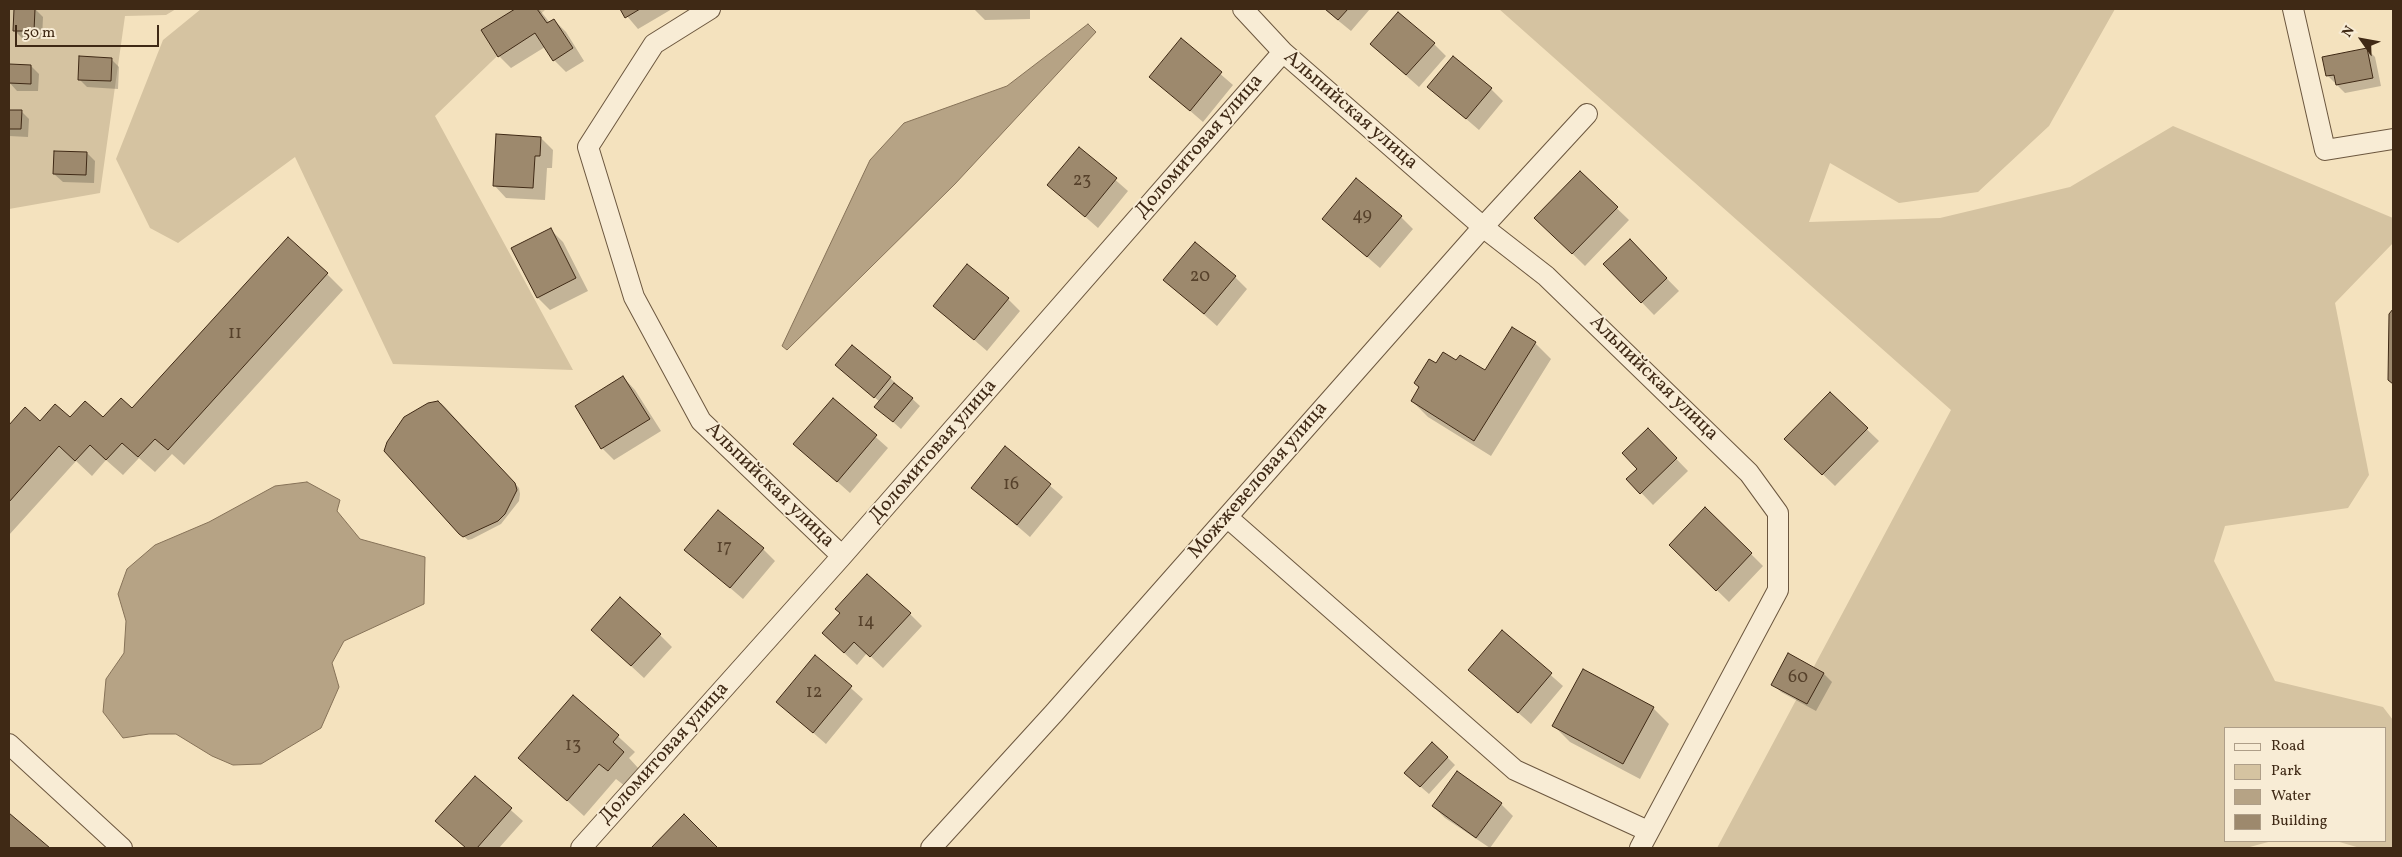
<!DOCTYPE html>
<html>
<head>
<meta charset="utf-8">
<style>
  body { margin:0 }
  #map { position:relative; width:2402px; height:857px; overflow:hidden; background:#f4e2be; font-family:Vollkorn,serif }
  canvas { display:block }
  .frame { position:absolute; inset:0; border:10px solid #3f2915; pointer-events:none }
  .legend { position:absolute; left:2224px; top:727px; width:162px; height:115px; box-sizing:border-box; background:#f8ecd5; border:1px solid #ae9e88; margin:0; padding:6px 9px; list-style:none; font-size:15px; color:#3f2915 }
  .legend li { display:flex; align-items:center; gap:10px; height:25px }
  .legend b { width:25px; border:1px solid #ae9e88 }
  .north { position:absolute; left:2337px; top:15px; width:50px; height:50px; -webkit-text-stroke:4px #f8ecd5; paint-order:stroke; rotate:302deg; font-size:14px; font-weight:700; line-height:20px; text-align:center; color:#3f2915 }
  .north::after { content:''; display:block; margin:auto; width:18px; height:22px; background:#3f2915; clip-path:polygon(50% 0,100% 100%,50% 72%,0 100%) }
  .scale { position:absolute; left:15px; top:25px; width:144px; height:22px; box-sizing:border-box; border:2px solid #3f2915; border-top:0; padding-left:6px; font-size:15px; line-height:18px; white-space:nowrap; color:#3f2915; -webkit-text-stroke:4px #f8ecd5; paint-order:stroke }
</style>
</head>
<body>
<div id="map">
<canvas width="2402" height="857"></canvas>
<div class="frame"></div>
<ul class="legend">
<li><b style="height:6px;background:#f8ecd5"></b>Road</li>
<li><b style="height:14px;background:#d5c3a1"></b>Park</li>
<li><b style="height:14px;background:#b6a385"></b>Water</li>
<li><b style="height:14px;background:#9d896d"></b>Building</li>
</ul>
<div class="north">N</div>
<div class="scale">50 m</div>
</div>
<script>
const c = document.querySelector('canvas').getContext('2d');
c.lineJoin = 'round';
function paint(path, color) { c.fillStyle = color; c.fill(path, 'evenodd'); }
const shape = rows => new Path2D(rows.map(r => 'M' + r).join(''));
function strokePath(path, color, width, dash) { c.strokeStyle = color; c.lineWidth = width; c.lineCap = dash ? 'butt' : 'round'; c.setLineDash(dash || []); c.stroke(path); }
function drawText(font, color, halo, rows, align = 'center') {
  c.font = font + ' Vollkorn,serif'; c.lineWidth = 4; c.setLineDash([]); c.textBaseline = 'middle'; c.strokeStyle = halo; c.fillStyle = color; for (const [text, x, y, turn = 0] of rows) {
    c.save(); c.translate(x, y); c.rotate((+turn || 0) * Math.PI / 180); c.textAlign = isNaN(turn) ? turn : align; if (halo) c.strokeText(text, 0, 0); c.fillText(text, 0, 0); c.restore();
  }
}
paint(shape([
  [9,9,176,9,166,15,125,16,100,193,9,209],
  [201,9,546,9,435,116,573,370,393,364,295,157,178,243,150,228,116,159,163,40],
  [1499,9,2115,9,2049,126,1978,192,1899,203,1830,163,1809,222,1940,218,2070,187,2173,126,2393,218,2393,243,2335,303,2369,475,2348,508,2225,526,2214,561,2275,681,2383,707,2393,720,2393,848,2360,848,2336,841,2386,841,2386,728,2226,728,2226,841,2272,841,2246,848,1717,848,1951,410]
]), '#d5c3a1');
const water = shape([
  [1088,24,1096,32,955,184,787,350,782,346,870,160,904,123,1007,86,1088,24],
  [307,482,340,500,337,511,360,539,425,557,424,604,344,641,332,663,339,687,321,728,261,764,233,765,212,756,176,734,149,734,123,738,103,712,106,679,124,653,126,621,118,594,127,569,155,545,209,522,275,486,307,482]
]);
paint(water, '#b6a385');
strokePath(water, '#867258', 1);
paint(shape([
  [15,9,35,9,43,17,42,39,22,38,14,30],
  [517,9,539,9,550,23,554,20,566,32,584,61,566,72,554,60,545,47,511,68,499,56,483,30],
  [621,9,672,9,638,29],
  [974,9,1030,9,1030,19,985,20],
  [1324,9,1370,9,1351,31],
  [1181,40,1233,85,1203,122,1151,77],
  [1434,44,1446,56,1419,87,1384,56],
  [2367,49,2375,57,2381,86,2345,93,2327,75],
  [111,59,119,67,118,89,87,87,79,79],
  [31,66,39,74,38,91,17,91,9,82],
  [1429,87,1491,89,1503,101,1479,130],
  [9,111,21,111,29,119,28,137,9,136],
  [541,138,553,150,552,168,547,168,545,200,506,198,494,185],
  [1079,148,1128,191,1098,228,1049,185],
  [87,153,95,161,94,183,63,182,54,174],
  [1580,173,1629,220,1585,266,1536,218],
  [1401,217,1413,229,1380,268,1323,219],
  [551,230,563,242,588,291,550,310,538,298],
  [1642,253,1679,291,1654,315,1605,264],
  [327,274,343,290,184,465,172,454,155,472,139,458,123,475,106,460,92,476,76,461,9,535,9,427,25,409,40,423,70,419,103,419,132,410],
  [1235,277,1247,289,1217,326,1165,280],
  [1008,299,1020,311,987,351,935,306],
  [2393,311,2393,383,2390,379,2390,315],
  [1512,329,1535,343,1551,359,1491,456,1428,417,1412,401,1420,388,1415,383,1437,365,1457,362,1485,372],
  [837,365,890,378,920,406,901,429,876,407,880,402],
  [623,377,635,390,661,431,614,460,602,448],
  [1830,394,1879,441,1835,486,1786,439],
  [833,399,888,448,850,493,795,444],
  [434,402,441,403,445,407,519,488,520,494,519,501,501,524,472,539,468,540,460,533],
  [1660,442,1688,471,1653,505,1628,479],
  [1006,448,1063,497,1030,537,973,488],
  [763,549,775,561,743,599,686,550],
  [1751,554,1763,566,1729,602,1683,557],
  [910,614,922,626,883,668,867,653,857,665,823,633],
  [1502,632,1563,686,1531,724,1470,670],
  [660,635,672,647,644,678,605,642],
  [1789,655,1824,674,1832,682,1816,711,1781,692,1773,684],
  [816,657,863,699,826,744,778,702],
  [1583,671,1653,708,1669,724,1640,779,1570,742,1554,726],
  [574,696,635,752,629,758,639,769,625,786,616,779,584,816,520,758],
  [1447,757,1455,765,1429,794,1414,781],
  [475,778,523,821,499,848,466,848,437,821],
  [1501,804,1513,816,1490,848,1445,818,1433,806],
  [9,815,48,848,9,848],
  [684,816,717,848,652,848]
]), '#0003');
const building = shape([
  [14,9,35,9,34,31,13,31,14,9],
  [515,9,537,9,547,23,554,19,573,48,553,61,535,33,498,57,481,30,515,9],
  [620,9,640,9,625,18,620,9],
  [1325,9,1348,9,1338,20,1325,9],
  [1398,12,1435,43,1406,75,1370,44,1398,12],
  [1181,38,1222,72,1190,111,1149,77,1181,38],
  [2367,48,2373,78,2336,85,2334,75,2326,76,2322,57,2367,48],
  [79,56,112,58,111,81,78,80,79,56],
  [1453,56,1492,88,1466,119,1427,87,1453,56],
  [9,64,31,65,31,84,9,83,9,64],
  [9,110,22,110,21,129,9,129,9,110],
  [496,134,541,137,540,156,535,156,533,188,493,186,496,134],
  [1079,147,1117,178,1085,217,1047,185,1079,147],
  [54,151,87,152,86,175,53,174,54,151],
  [1580,171,1618,207,1572,254,1534,218,1580,171],
  [1356,178,1402,216,1367,257,1322,219,1356,178],
  [551,228,576,278,537,298,511,248,551,228],
  [288,237,328,273,168,450,155,439,138,457,122,443,106,460,90,445,75,461,59,446,9,502,9,425,25,407,40,421,55,404,70,417,85,401,103,417,121,398,132,408,288,237],
  [1630,239,1667,278,1641,303,1603,264,1630,239],
  [1195,242,1236,276,1204,314,1163,280,1195,242],
  [967,264,1009,298,974,340,933,306,967,264],
  [2393,309,2393,384,2388,380,2389,314,2393,309],
  [1512,327,1536,342,1474,441,1411,401,1419,387,1414,383,1429,359,1436,363,1443,352,1456,360,1460,355,1485,370,1512,327],
  [852,345,891,377,874,398,835,365,852,345],
  [623,376,650,419,601,449,575,406,623,376],
  [894,383,913,398,893,422,874,407,894,383],
  [1830,392,1868,428,1822,475,1784,439,1830,392],
  [833,398,877,435,837,482,793,444,833,398],
  [438,401,515,483,517,490,505,514,498,521,463,537,459,534,384,451,387,442,404,417,428,403,438,401],
  [1648,428,1677,458,1640,494,1626,479,1637,469,1622,453,1648,428],
  [1005,446,1051,484,1017,525,971,488,1005,446],
  [1705,507,1752,553,1716,591,1669,545,1705,507],
  [718,510,764,548,730,588,684,550,718,510],
  [867,574,911,613,870,657,854,642,844,653,822,633,840,613,835,609,867,574],
  [620,597,661,634,631,666,591,630,620,597],
  [1502,630,1552,673,1518,713,1468,670,1502,630],
  [1788,653,1824,673,1807,704,1771,685,1788,653],
  [815,655,852,686,813,733,776,702,815,655],
  [1583,669,1654,707,1623,764,1552,726,1583,669],
  [573,695,619,735,613,742,624,752,608,771,599,764,567,801,518,758,573,695],
  [1432,742,1448,757,1420,787,1404,773,1432,742],
  [1457,771,1502,803,1476,838,1432,806,1457,771],
  [475,776,512,808,477,848,466,848,435,821,475,776],
  [9,813,50,848,9,848,9,813],
  [684,814,718,848,651,848,684,814]
]);
paint(building, '#9d896d');
strokePath(building, '#3f2915', 1);
const minor = shape([
  [710,9,654,44,588,147,634,297,701,421,842,556],
  [1243,9,1283,52,1483,227,1546,276,1749,473,1778,513,1778,590,1640,848],
  [2293,9,2325,150,2393,139],
  [1227,517,1515,770,1648,831],
  [9,744,122,848],
  [581,848,842,556,1283,52],
  [931,848,1054,713,1483,227,1587,114]
]);
strokePath(minor, '#6c573f', 22);
strokePath(minor, '#f8ecd5', 20);
drawText('18px', '#56412b', null, [
  ["23",1082,182],
  ["49",1362,217],
  ["20",1200,278],
  ["11",235,335],
  ["16",1011,486],
  ["17",724,549],
  ["14",866,623],
  ["60",1798,679],
  ["12",814,694],
  ["13",573,747]
]);
drawText('20px', '#3f2915', '#f8ecd5', [
  ["Альпийская улица",1350,111,41],
  ["Доломитовая улица",1200,147,-49],
  ["Альпийская улица",1653,379,44],
  ["Доломитовая улица",934,452,-49],
  ["Можжевеловая улица",1259,481,-49],
  ["Альпийская улица",769,486,44],
  ["Доломитовая улица",665,754,-48]
]);
</script>
</body>
</html>
